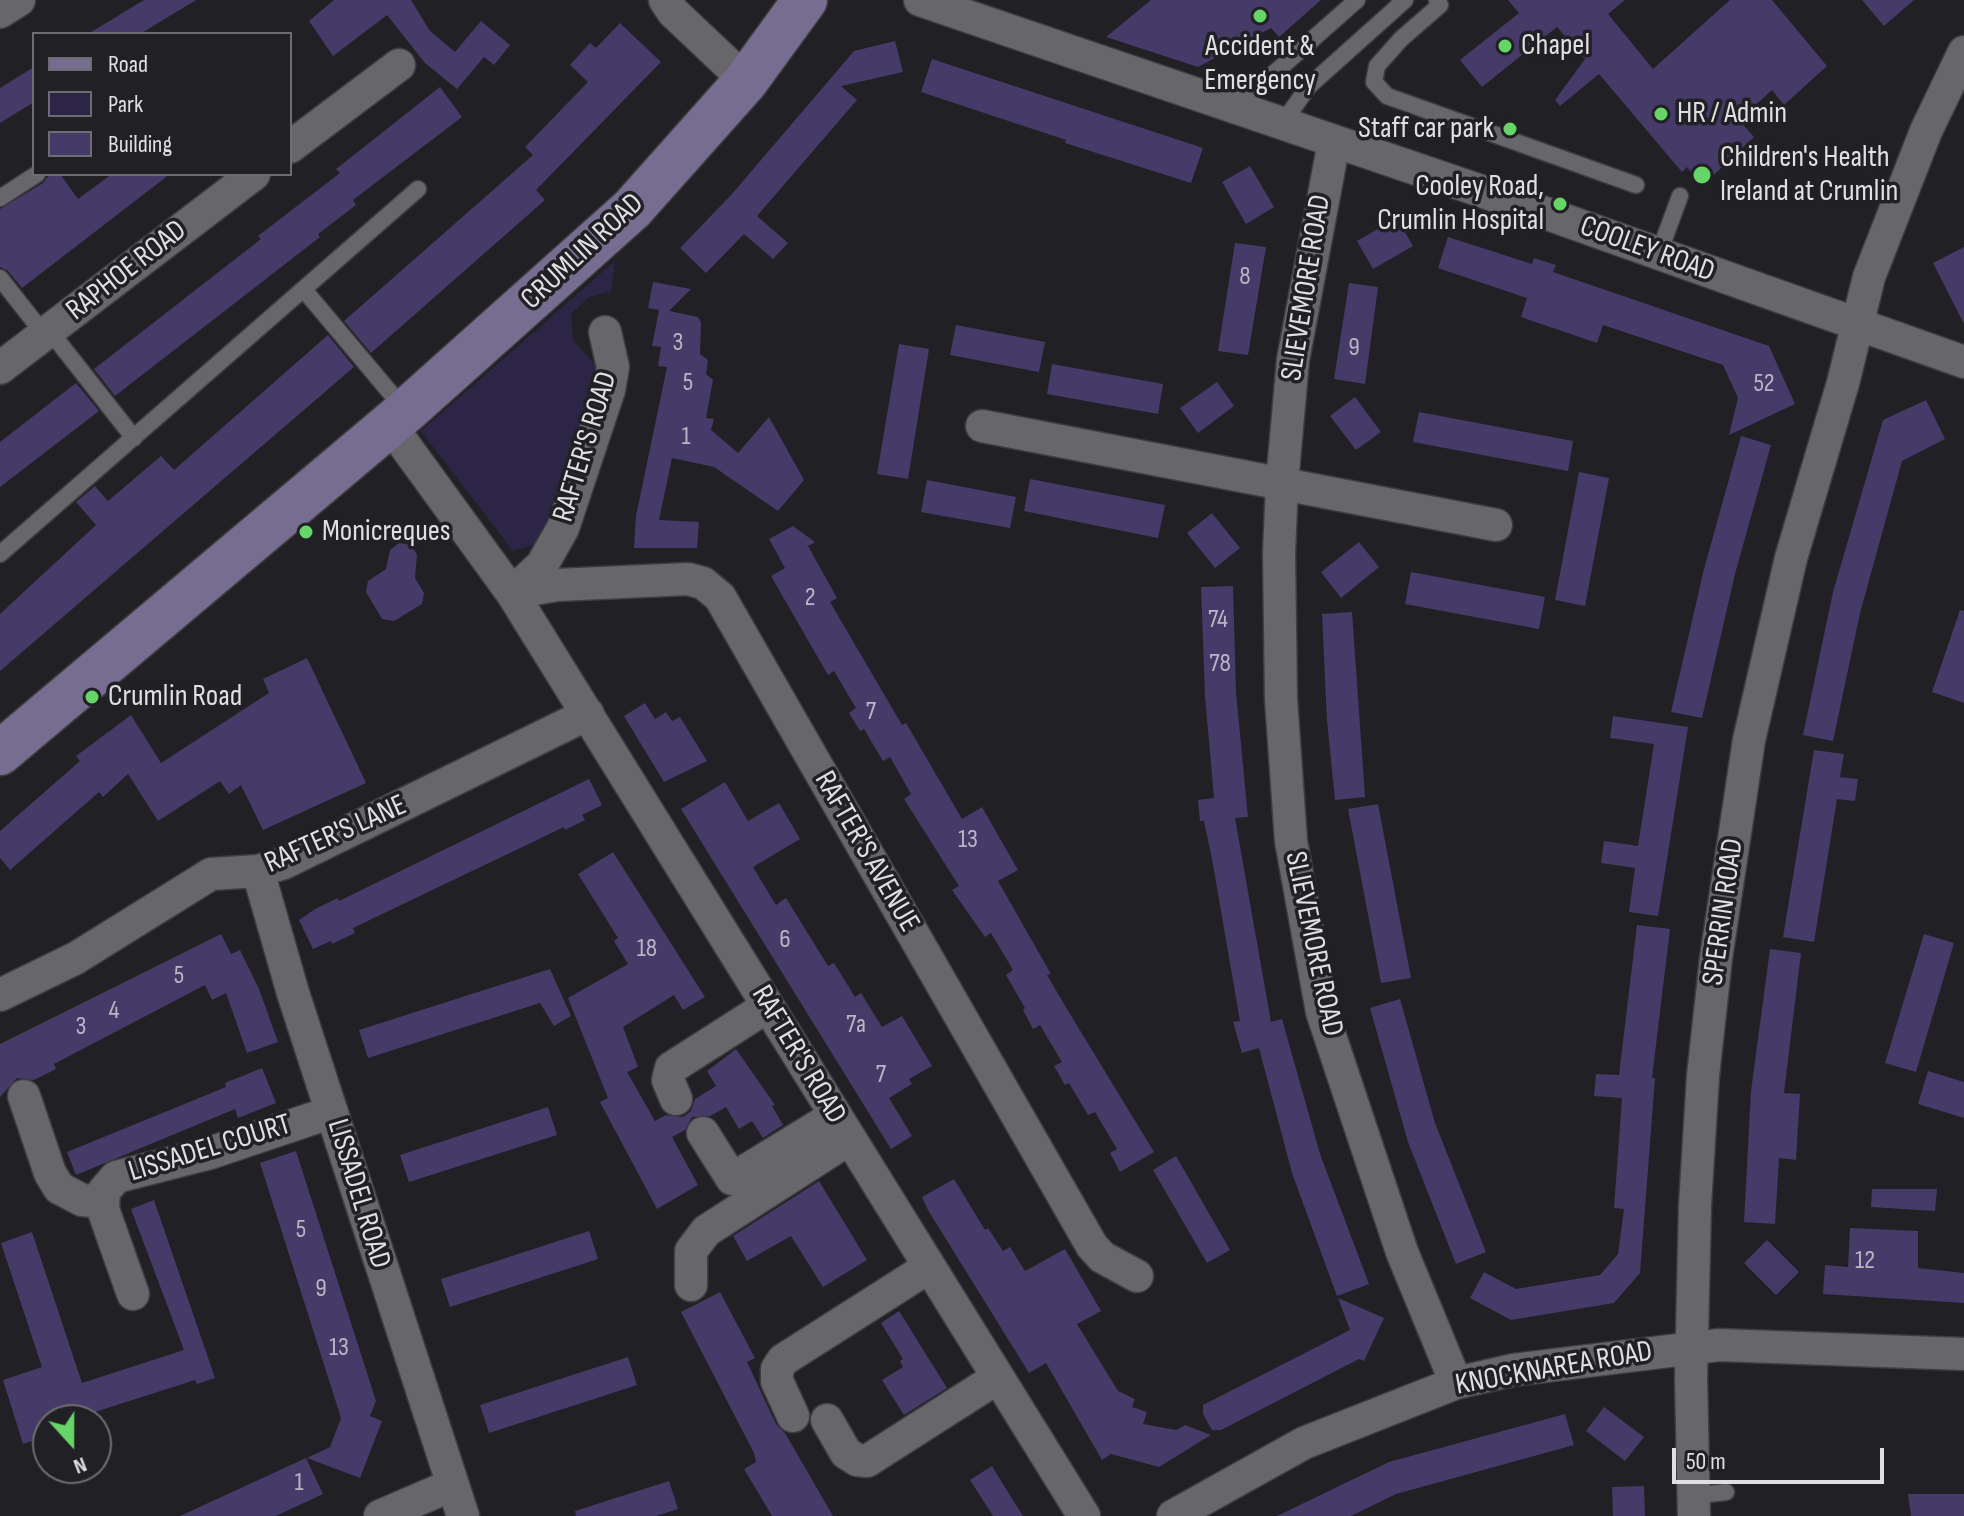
<!DOCTYPE html>
<html>
<head>
<meta charset="utf-8">
<style>
  body { margin:0 }
  #map { position:relative; width:1964px; height:1516px; overflow:hidden; background:#212125; font-family:"Sofia Sans Condensed",sans-serif }
  canvas { display:block }
  .legend { position:absolute; left:32px; top:32px; width:260px; height:144px; box-sizing:border-box; background:#212125; border:2px solid #6d6d71; margin:0; padding:10px 14px; list-style:none; font-size:24px; color:#e0e0e3 }
  .legend li { display:flex; align-items:center; gap:16px; height:40px }
  .legend b { width:40px; border:2px solid #6d6d71 }
  .north { position:absolute; left:32px; top:1404px; width:80px; height:80px; box-sizing:border-box; background:#212125; border:2px solid #6d6d71; border-radius:50%; rotate:159deg; font-size:22px; font-weight:700; line-height:32px; text-align:center; color:#e0e0e3 }
  .north::after { content:''; display:block; margin:auto; width:28px; height:36px; background:#66d466; clip-path:polygon(50% 0,100% 100%,50% 72%,0 100%) }
  .scale { position:absolute; left:1672px; top:1448px; width:212px; height:36px; box-sizing:border-box; border:4px solid #e0e0e3; border-top:0; padding-left:10px; font-size:24px; line-height:28px; white-space:nowrap; color:#e0e0e3; -webkit-text-stroke:6px #212125; paint-order:stroke }
</style>
</head>
<body>
<div id="map">
<canvas width="1964" height="1516"></canvas>
<ul class="legend">
<li><b style="height:10px;background:#766d90"></b>Road</li>
<li><b style="height:22px;background:#2d2546"></b>Park</li>
<li><b style="height:22px;background:#453a68"></b>Building</li>
</ul>
<div class="north">N</div>
<div class="scale">50 m</div>
</div>
<script>
const c = document.querySelector('canvas').getContext('2d');
c.lineJoin = 'round';
function paint(path, color) { c.fillStyle = color; c.fill(path, 'evenodd'); }
const shape = rows => new Path2D(rows.map(r => 'M' + r).join(''));
function strokePath(path, color, width, dash) { c.strokeStyle = color; c.lineWidth = width; c.lineCap = dash ? 'butt' : 'round'; c.setLineDash(dash || []); c.stroke(path); }
function drawText(font, color, halo, rows, align = 'center') {
  c.font = font + ' "Sofia Sans Condensed",sans-serif'; c.lineWidth = 7; c.setLineDash([]); c.textBaseline = 'middle'; c.strokeStyle = halo; c.fillStyle = color; for (const [text, x, y, turn = 0] of rows) {
    c.save(); c.translate(x, y); c.rotate((+turn || 0) * Math.PI / 180); c.textAlign = isNaN(turn) ? turn : align; if (halo) c.strokeText(text, 0, 0); c.fillText(text, 0, 0); c.restore();
  }
}
paint(shape([
  [615,261,611,291,589,297,571,314,573,340,598,367,539,543,513,551,421,431]
]), '#2d2546');
paint(shape([
  [144,0,196,0,140,34,88,34],
  [334,0,411,0,430,31,455,52,481,21,510,45,494,65,484,57,457,89,425,63,387,15,333,56,309,21],
  [1151,0,1321,0,1279,37,1271,28,1198,67,1106,37],
  [1508,0,1625,0,1608,14,1653,69,1730,0,1772,0,1827,66,1784,105,1772,90,1739,120,1754,137,1702,186,1687,167,1682,172,1599,74,1560,106,1555,100,1585,59,1557,27,1482,87,1460,60,1519,13],
  [1862,0,1914,0,1884,26],
  [620,23,661,62,536,190,545,200,371,353,344,321,533,155,525,147,588,82,570,65,590,43,596,48],
  [895,41,903,72,841,86,857,100,757,216,788,243,773,259,744,234,706,273,680,248,732,194,854,51],
  [932,59,1203,148,1191,183,1065,143,1066,140,921,92],
  [34,67,34,102,0,123,0,88],
  [440,87,462,117,353,200,356,205,318,234,320,237,115,396,94,369,261,239,258,236,340,173,336,169],
  [1250,166,1274,207,1246,224,1222,182],
  [50,174,60,174,78,199,112,174,170,174,22,288,8,271,0,267,0,209,43,183],
  [1397,218,1413,246,1373,269,1357,241],
  [1448,237,1532,264,1534,258,1556,265,1553,272,1769,346,1795,404,1729,435,1738,398,1723,365,1603,325,1597,343,1521,317,1527,298,1438,268],
  [1235,243,1266,247,1248,355,1218,351],
  [1964,247,1964,324,1933,263],
  [653,282,691,289,669,311,698,317,701,322,700,354,708,360,706,374,713,380,706,418,714,419,711,430,738,453,769,417,804,480,778,511,714,467,672,458,659,520,699,522,697,548,634,548,636,516,667,367,658,366,661,347,652,346,659,310,648,308],
  [1349,283,1378,287,1365,384,1334,379],
  [956,325,1045,342,1039,372,950,355],
  [328,335,354,367,0,671,0,614,96,525,76,502,95,486,108,501,161,456,174,470],
  [899,344,929,349,908,479,877,474],
  [1052,364,1163,384,1158,414,1047,394],
  [1217,382,1234,406,1198,433,1180,408],
  [76,383,99,411,0,487,0,442],
  [1355,397,1381,432,1356,450,1330,416],
  [1926,400,1945,439,1902,461,1860,613,1833,741,1803,735,1833,592,1883,420],
  [1419,412,1573,441,1568,471,1413,442],
  [1741,436,1771,445,1735,574,1702,718,1671,712,1704,569],
  [1579,472,1609,478,1585,606,1555,600],
  [1030,479,1165,505,1158,538,1024,511],
  [927,480,1016,497,1010,528,921,512],
  [1212,513,1240,548,1215,568,1187,533],
  [793,526,815,542,808,546,837,598,830,602,902,725,906,723,962,819,982,807,1018,870,998,881,1051,974,1047,975,1067,1009,1154,1152,1120,1172,1110,1153,1117,1149,1095,1112,1088,1115,1069,1083,1065,1085,1054,1066,1062,1062,1040,1025,1033,1029,1023,1010,1025,1008,1006,975,1013,970,991,933,985,937,952,890,959,886,904,799,911,794,890,757,883,761,864,729,860,731,849,713,856,708,834,671,828,675,771,576,785,568,769,539],
  [1359,542,1379,567,1341,598,1321,572],
  [399,543,411,545,417,555,415,578,424,593,422,604,394,621,382,619,366,592,368,581,386,569,390,550],
  [1411,572,1545,597,1539,629,1405,604],
  [1233,586,1236,693,1248,817,1235,818,1271,1022,1282,1019,1320,1154,1369,1284,1337,1296,1292,1173,1259,1048,1242,1053,1233,1022,1240,1021,1212,859,1204,821,1200,821,1198,800,1214,798,1205,696,1201,587],
  [1960,610,1964,611,1964,703,1932,692],
  [1352,612,1365,797,1335,800,1327,720,1322,614],
  [307,658,366,783,263,830,241,785,229,794,220,781,158,821,128,774,103,797,99,792,10,870,0,858,0,831,80,761,76,756,131,715,161,763,269,693,263,679],
  [645,703,655,719,666,712,672,721,680,717,707,761,664,782,624,716],
  [1613,716,1688,727,1658,916,1629,912,1635,868,1601,863,1604,841,1638,846,1654,744,1610,738],
  [1814,750,1844,754,1840,777,1858,779,1855,801,1837,799,1814,942,1783,937],
  [589,779,602,805,582,815,585,820,565,830,564,827,353,928,355,933,332,944,331,941,313,949,299,920,315,909,338,898,339,901],
  [725,782,748,821,779,803,800,839,753,867,776,905,786,898,828,966,834,963,855,997,861,993,882,1027,902,1016,932,1066,909,1079,912,1084,889,1098,912,1136,891,1149,681,809],
  [1378,804,1411,978,1381,983,1348,809],
  [613,852,705,997,683,1010,674,995,623,1027,638,1067,627,1072,655,1121,666,1115,683,1117,691,1111,695,1099,716,1086,707,1071,736,1049,775,1105,772,1106,783,1125,763,1138,752,1121,739,1129,726,1107,710,1116,692,1117,685,1130,672,1137,698,1185,657,1209,600,1102,608,1098,568,998,628,964,614,941,618,938,578,874],
  [1637,925,1670,929,1652,1078,1655,1078,1640,1273,1614,1303,1511,1320,1470,1298,1484,1272,1516,1289,1600,1275,1618,1254,1624,1209,1614,1208,1622,1098,1594,1096,1596,1074,1619,1075],
  [221,934,231,954,240,950,259,989,278,1042,247,1053,226,993,212,1000,205,985,54,1064,56,1069,34,1080,17,1078,0,1097,0,1044],
  [1924,934,1954,943,1916,1072,1885,1063],
  [1770,949,1801,953,1784,1093,1800,1094,1796,1160,1779,1158,1775,1224,1744,1222,1751,1091],
  [550,969,571,1016,554,1026,540,1003,368,1058,359,1030],
  [1400,999,1435,1123,1486,1252,1456,1264,1408,1142,1370,1008],
  [262,1068,276,1103,238,1118,235,1109,76,1175,67,1152,226,1087,225,1083],
  [1928,1071,1964,1082,1964,1118,1918,1104],
  [548,1107,557,1135,409,1182,400,1155],
  [296,1151,376,1401,370,1416,382,1421,360,1478,307,1458,330,1447,341,1418,260,1163],
  [1176,1156,1230,1250,1207,1263,1153,1170],
  [954,1179,985,1230,988,1228,1003,1251,1010,1247,1025,1271,1065,1249,1101,1311,1077,1324,1118,1391,1135,1399,1132,1407,1147,1412,1143,1424,1176,1430,1185,1425,1211,1435,1159,1467,1111,1454,1102,1460,1046,1363,1029,1373,928,1210,922,1197],
  [819,1181,867,1260,823,1287,791,1236,747,1261,733,1236],
  [1872,1189,1937,1189,1935,1211,1871,1207],
  [154,1200,215,1378,197,1384,195,1380,95,1412,96,1416,82,1420,48,1420,48,1436,23,1444,3,1380,42,1367,1,1243,32,1232,82,1383,184,1350,131,1209],
  [1850,1228,1918,1231,1918,1268,1964,1273,1964,1303,1823,1294,1825,1265,1848,1267],
  [589,1231,598,1259,450,1307,441,1279],
  [1767,1240,1799,1272,1776,1295,1744,1263],
  [720,1292,755,1358,747,1362,776,1424,785,1433,833,1516,772,1516,744,1469,756,1462,754,1453,681,1312],
  [1338,1298,1384,1318,1364,1361,1359,1359,1221,1430,1212,1430,1203,1414,1203,1405,1350,1330],
  [899,1311,947,1388,904,1415,882,1380,903,1367,900,1361,903,1359,881,1323],
  [628,1357,637,1385,489,1433,480,1405],
  [1604,1407,1644,1437,1625,1461,1586,1431],
  [1565,1414,1574,1445,1396,1494,1351,1516,1277,1516,1389,1462],
  [306,1458,323,1494,276,1516,180,1516],
  [992,1466,1006,1489,1023,1516,993,1516,970,1480],
  [669,1481,678,1509,656,1516,576,1516,575,1511],
  [1644,1486,1645,1516,1613,1516,1612,1487],
  [1908,1494,1964,1494,1964,1516,1911,1516]
]), '#453a68');
const service = shape([
  [1437,0,1440,5,1401,39,1377,66,1374,82,1387,96,1636,185],
  [1241,110,1263,83,1357,0],
  [1281,125,1309,86,1405,0],
  [0,198,37,174],
  [1659,253,1680,196],
  [0,278,44,334],
  [305,291,404,409],
  [49,330,134,438],
  [0,554,418,189],
  [1692,1496,1726,1492]
]);
const minor = shape([
  [665,0,673,12,746,81],
  [920,0,1528,207,1964,362],
  [0,12,19,0],
  [1334,142,1293,360,1282,483,1279,553,1281,699,1291,841,1322,1012,1402,1252,1456,1383],
  [290,147,399,65],
  [0,368,254,174],
  [390,425,512,593,1084,1516],
  [982,426,1496,525],
  [512,593,557,585,688,579,703,583,720,597,1092,1246,1102,1257,1137,1276],
  [512,593,542,565,563,528,609,390,613,367,605,332],
  [258,871,293,993,463,1516],
  [0,995,76,958,211,874,258,871,284,863,588,714],
  [24,1096,50,1173,59,1188,82,1200,103,1202],
  [676,1099,668,1080,671,1068,768,1006],
  [703,1133,732,1179,835,1116],
  [691,1285,691,1251,706,1231,849,1139],
  [133,1294,103,1209,104,1191,116,1177,210,1153,332,1112],
  [793,1416,777,1381,777,1369,783,1360,929,1267],
  [827,1420,846,1453,857,1460,867,1461,997,1378],
  [380,1516,452,1485],
  [1173,1516,1304,1443,1456,1383,1513,1370,1719,1345,1964,1354],
  [1694,1516,1691,1378,1695,1205,1703,1076,1716,958,1749,740,1791,558,1843,383,1869,277,1926,131,1964,52]
]);
const secondary = shape([
  [0,753,406,411,632,209,746,81,805,0]
]);
strokePath(service, '#3e3d41', 19);
strokePath(minor, '#3e3d41', 35);
strokePath(secondary, '#3e3d41', 47);
strokePath(service, '#67666b', 16);
strokePath(minor, '#67666b', 32);
strokePath(secondary, '#766d90', 44);
for (const [x, y, r, color] of [
  [1260,16,8,"#66d466"],
  [1505,46,8,"#66d466"],
  [1661,114,8,"#66d466"],
  [1510,129,8,"#66d466"],
  [1702,175,10,"#66d466"],
  [1560,204,8,"#66d466"],
  [306,532,8,"#66d466"],
  [92,697,8,"#66d466"]
]) { const dot = new Path2D(); dot.arc(x, y, r, 0, 2 * Math.PI); c.fillStyle = color; c.fill(dot); strokePath(dot, '#212125', 3); }
drawText('26px', '#b9b6c4', null, [
  ["8",1245,277],
  ["3",678,343],
  ["9",1354,348],
  ["5",688,383],
  ["52",1764,384],
  ["1",686,437],
  ["2",810,598],
  ["74",1218,620],
  ["78",1220,664],
  ["7",871,712],
  ["13",968,840],
  ["6",785,940],
  ["18",647,949],
  ["5",179,976],
  ["4",114,1011],
  ["7a",856,1025],
  ["3",81,1027],
  ["7",881,1075],
  ["5",301,1230],
  ["12",1865,1261],
  ["9",321,1289],
  ["13",339,1348],
  ["1",299,1483]
]);
drawText('30px', '#e0e0e3', '#212125', [
  ["Chapel",1521,46],
  ["Accident &",1260,47,"center"],
  ["Emergency",1260,81,"center"],
  ["HR / Admin",1677,114],
  ["Staff car park",1494,129,"right"],
  ["Children's Health",1720,158],
  ["Ireland at Crumlin",1720,192],
  ["Cooley Road,",1544,187,"right"],
  ["Crumlin Hospital",1544,221,"right"],
  ["Monicreques",322,532],
  ["Crumlin Road",108,697]
], 'left');
drawText('30px', '#e0e0e3', '#212125', [
  ["COOLEY ROAD",1647,250,20],
  ["CRUMLIN ROAD",583,252,-43],
  ["RAPHOE ROAD",127,271,-38],
  ["SLIEVEMORE ROAD",1307,288,-81],
  ["RAFTER'S ROAD",586,447,-73],
  ["RAFTER'S LANE",336,835,-24],
  ["RAFTER'S AVENUE",866,852,60],
  ["SPERRIN ROAD",1724,912,-82],
  ["SLIEVEMORE ROAD",1313,944,78],
  ["RAFTER'S ROAD",798,1055,59],
  ["LISSADEL COURT",210,1149,-17],
  ["LISSADEL ROAD",358,1194,73],
  ["KNOCKNAREA ROAD",1554,1369,-10]
]);
</script>
</body>
</html>
